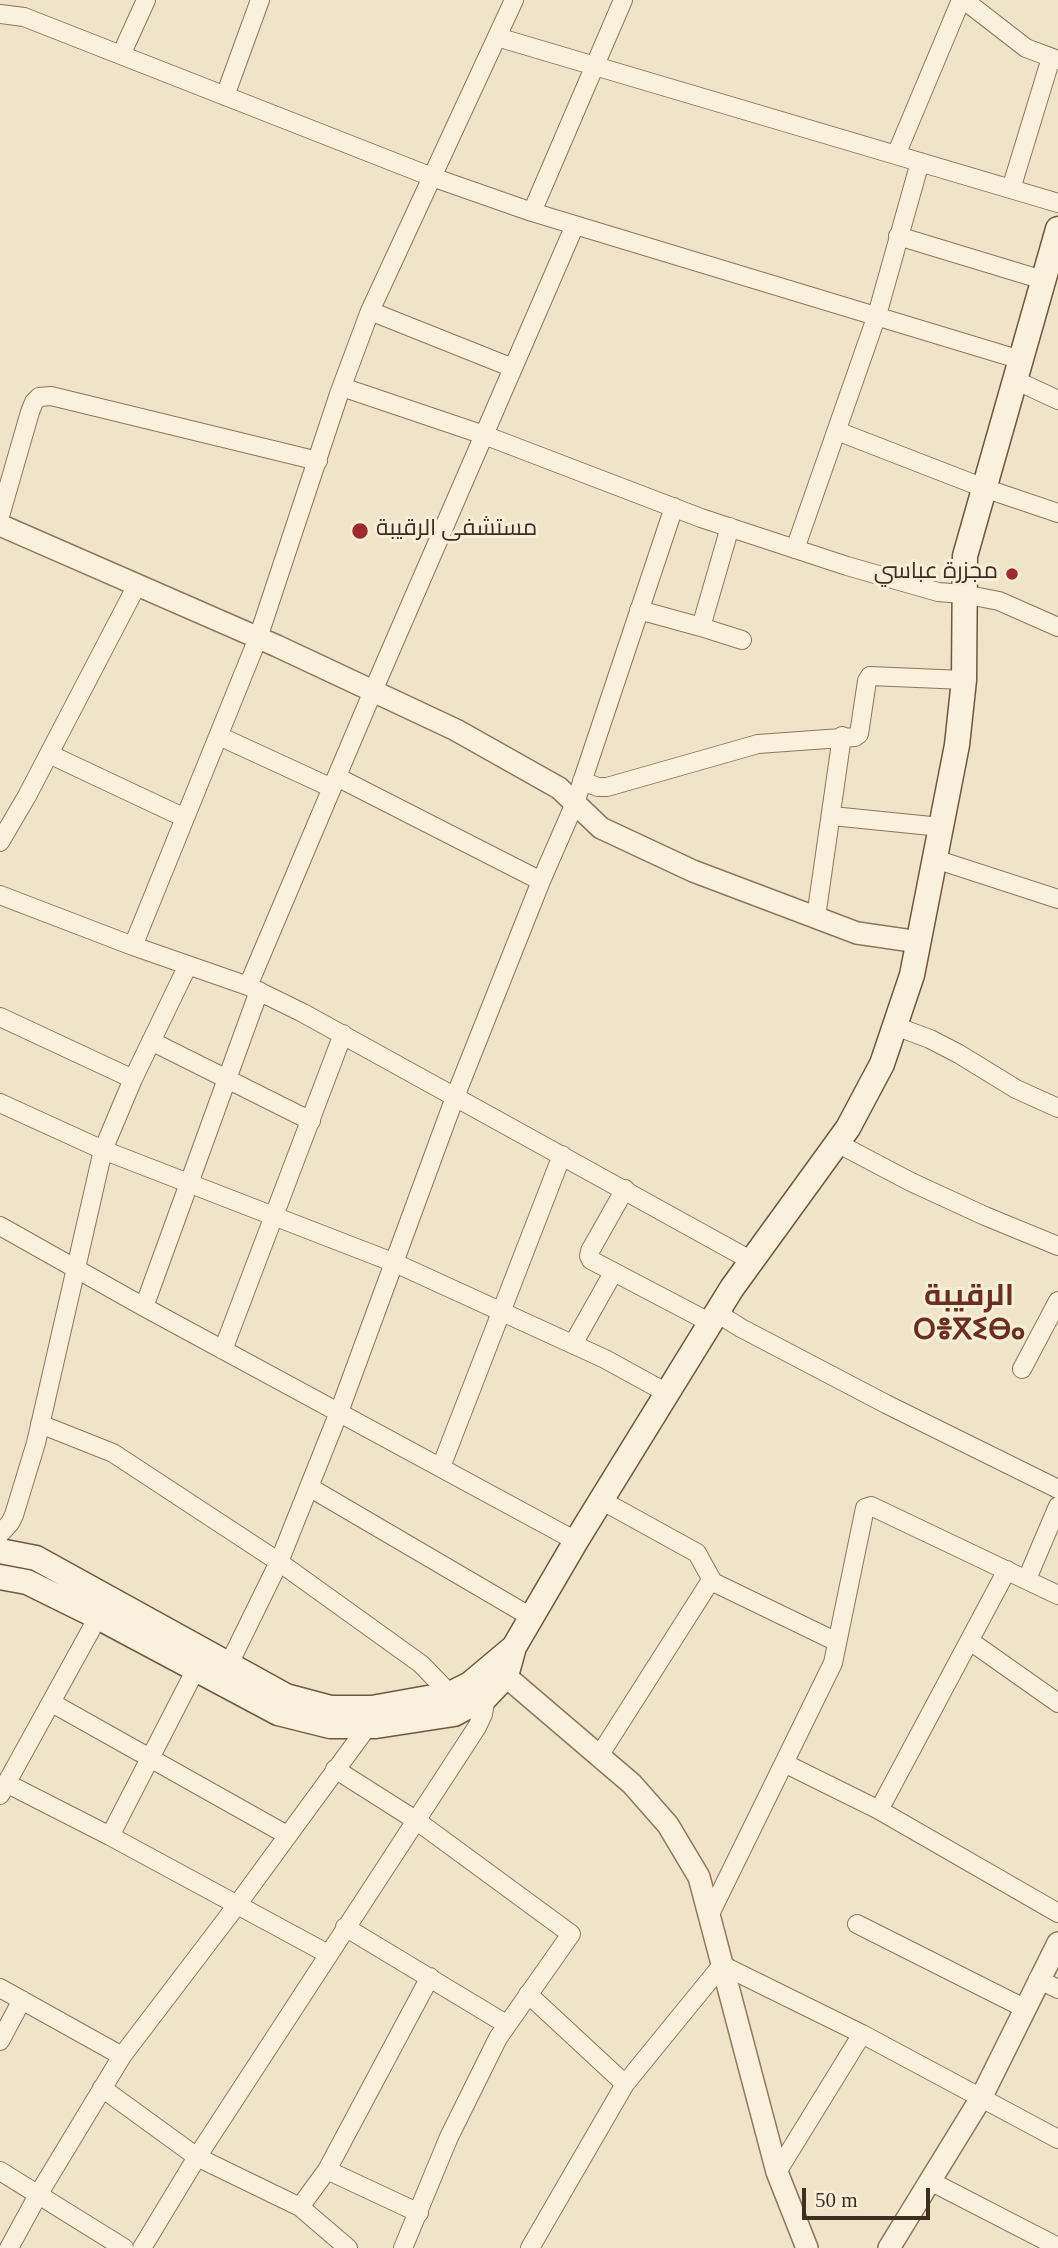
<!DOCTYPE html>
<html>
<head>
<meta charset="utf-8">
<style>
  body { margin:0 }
  #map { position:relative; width:1058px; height:2248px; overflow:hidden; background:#f0e4c8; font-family:Georgia,serif }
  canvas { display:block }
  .scale { position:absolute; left:802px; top:2188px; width:128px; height:32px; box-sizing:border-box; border:4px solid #3d2e20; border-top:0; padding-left:9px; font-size:21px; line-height:24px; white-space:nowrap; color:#3d2e20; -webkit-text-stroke:5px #f7eed8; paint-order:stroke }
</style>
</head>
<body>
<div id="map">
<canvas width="1058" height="2248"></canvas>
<div class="scale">50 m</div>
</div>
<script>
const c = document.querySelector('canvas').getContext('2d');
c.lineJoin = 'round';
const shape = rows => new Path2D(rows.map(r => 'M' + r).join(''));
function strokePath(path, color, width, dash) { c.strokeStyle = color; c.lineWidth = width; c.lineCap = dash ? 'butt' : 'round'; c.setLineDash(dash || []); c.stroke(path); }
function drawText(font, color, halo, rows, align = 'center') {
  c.font = font + ' Georgia,Cairo,"Noto Sans Tifinagh",serif'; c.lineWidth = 6; c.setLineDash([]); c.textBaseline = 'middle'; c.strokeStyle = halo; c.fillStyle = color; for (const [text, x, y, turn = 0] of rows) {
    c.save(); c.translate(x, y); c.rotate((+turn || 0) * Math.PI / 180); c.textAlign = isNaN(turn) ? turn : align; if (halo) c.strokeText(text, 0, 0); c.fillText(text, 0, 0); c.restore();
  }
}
const minor = shape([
  [964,0,1026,48,1058,60],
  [0,14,24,17,432,177,532,212,1021,360],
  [497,37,1058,203],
  [121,55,146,0],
  [225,96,260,0],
  [896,155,961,0],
  [1011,189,1051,58],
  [532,212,623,0],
  [898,236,1043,280],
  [370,311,513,368],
  [1015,380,1058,400],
  [342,387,484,435,701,518,847,566,938,592,963,594,999,601,1058,627],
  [837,431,984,488,1058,513],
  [0,516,30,412,34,402,39,397,51,396,318,461],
  [795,549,877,315,920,162],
  [639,610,701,627,730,527],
  [701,627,742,640],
  [219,736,332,788],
  [49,754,185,818],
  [337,777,541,881],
  [582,781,598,787,607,787,758,744,855,737,859,734,867,681,870,676,964,680],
  [832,816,941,827],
  [0,842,27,796,137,585],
  [935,859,1058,899],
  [0,895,133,946,248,986,303,1013,752,1261],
  [816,917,842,736],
  [133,946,258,638,339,394,370,311,514,0],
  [248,986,373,691,575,225],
  [0,1017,133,1079],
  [895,1026,930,1039,959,1054,1016,1089,1058,1108],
  [151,1041,311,1121],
  [0,1103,103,1150,395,1263,605,1359,667,1393],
  [837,1143,911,1182,985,1216,1058,1246],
  [625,1189,590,1251,589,1256,591,1260,711,1323],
  [0,1226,144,1307,576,1541],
  [144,1307,259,991],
  [717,1313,741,1328,886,1404,1058,1489],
  [573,1344,613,1273],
  [223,1350,343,1034],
  [1022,1369,1058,1301],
  [40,1424,113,1453,279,1562,421,1664,450,1694],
  [441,1467,562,1155],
  [309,1487,531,1617],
  [601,1500,697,1553,713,1582,837,1642],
  [0,1534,10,1523,14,1515,36,1443,103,1150,133,1079,188,965],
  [1027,1579,1058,1506],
  [970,1641,1058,1703],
  [229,1664,279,1562,339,1412,455,1097,541,881,575,803,674,507],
  [52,1703,287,1835],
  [599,1756,711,1580],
  [784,1763,879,1810,1058,1913],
  [335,1769,417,1821,571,1934,498,2038,449,2137,403,2248],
  [6,1783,110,1836,328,1954],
  [0,1795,98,1617],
  [879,1810,1007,1570],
  [110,1836,196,1669],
  [709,1916,833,1663,865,1508,871,1506,1058,1595],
  [857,1924,1024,2008],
  [345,1927,506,2024],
  [1038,1979,1058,1989],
  [0,1988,122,2056],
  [528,1994,625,2084,530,2248],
  [0,2041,22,2000],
  [625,2084,722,1965,862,2034,1058,2139],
  [102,2088,197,2157,300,2207,348,2248],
  [327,2170,419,2213],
  [0,2171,124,2248],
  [777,2172,862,2034],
  [930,2181,1058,2247],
  [300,2207,327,2170,430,1977],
  [9,2248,38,2195,122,2056,237,1905,368,1726],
  [142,2248,197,2157,477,1727,483,1714,486,1697]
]);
const tertiary = shape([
  [0,525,277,646,456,730,559,788,601,828,693,871,857,933,919,942],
  [495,1667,632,1784,668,1825,699,1877,777,2172,807,2248],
  [889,2248,981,2098,1058,1943]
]);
const secondary = shape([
  [0,1551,36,1558,286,1696,331,1708,372,1708,450,1694,470,1684,514,1647],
  [0,1577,27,1582,98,1617,278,1713,330,1726,376,1726,454,1714,486,1697,506,1676,514,1647,576,1541,732,1288,848,1128,882,1064,912,975,957,745,964,680,965,556,1058,229]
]);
strokePath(minor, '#8d765c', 20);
strokePath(tertiary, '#8d765c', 24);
strokePath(secondary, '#6f573f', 27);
strokePath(minor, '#faf1dc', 18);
strokePath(tertiary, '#faf1dc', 21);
strokePath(secondary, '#faf1dc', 24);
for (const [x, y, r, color] of [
  [360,531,9,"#9e2a2b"],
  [1012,574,7,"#9e2a2b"]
]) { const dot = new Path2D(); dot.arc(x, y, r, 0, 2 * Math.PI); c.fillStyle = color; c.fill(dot); strokePath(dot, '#f7eed8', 2.5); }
drawText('23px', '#3d2e20', '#f7eed8', [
  ["مستشفى الرقيبة",376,531],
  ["مجزرة عباسي",998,574,"right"]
], 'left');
drawText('bold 30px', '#6b2e1e', '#f7eed8', [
  ["الرقيبة",969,1299],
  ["ⵔⴻⴳⵉⴱⴰ",969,1333]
]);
</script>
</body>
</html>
